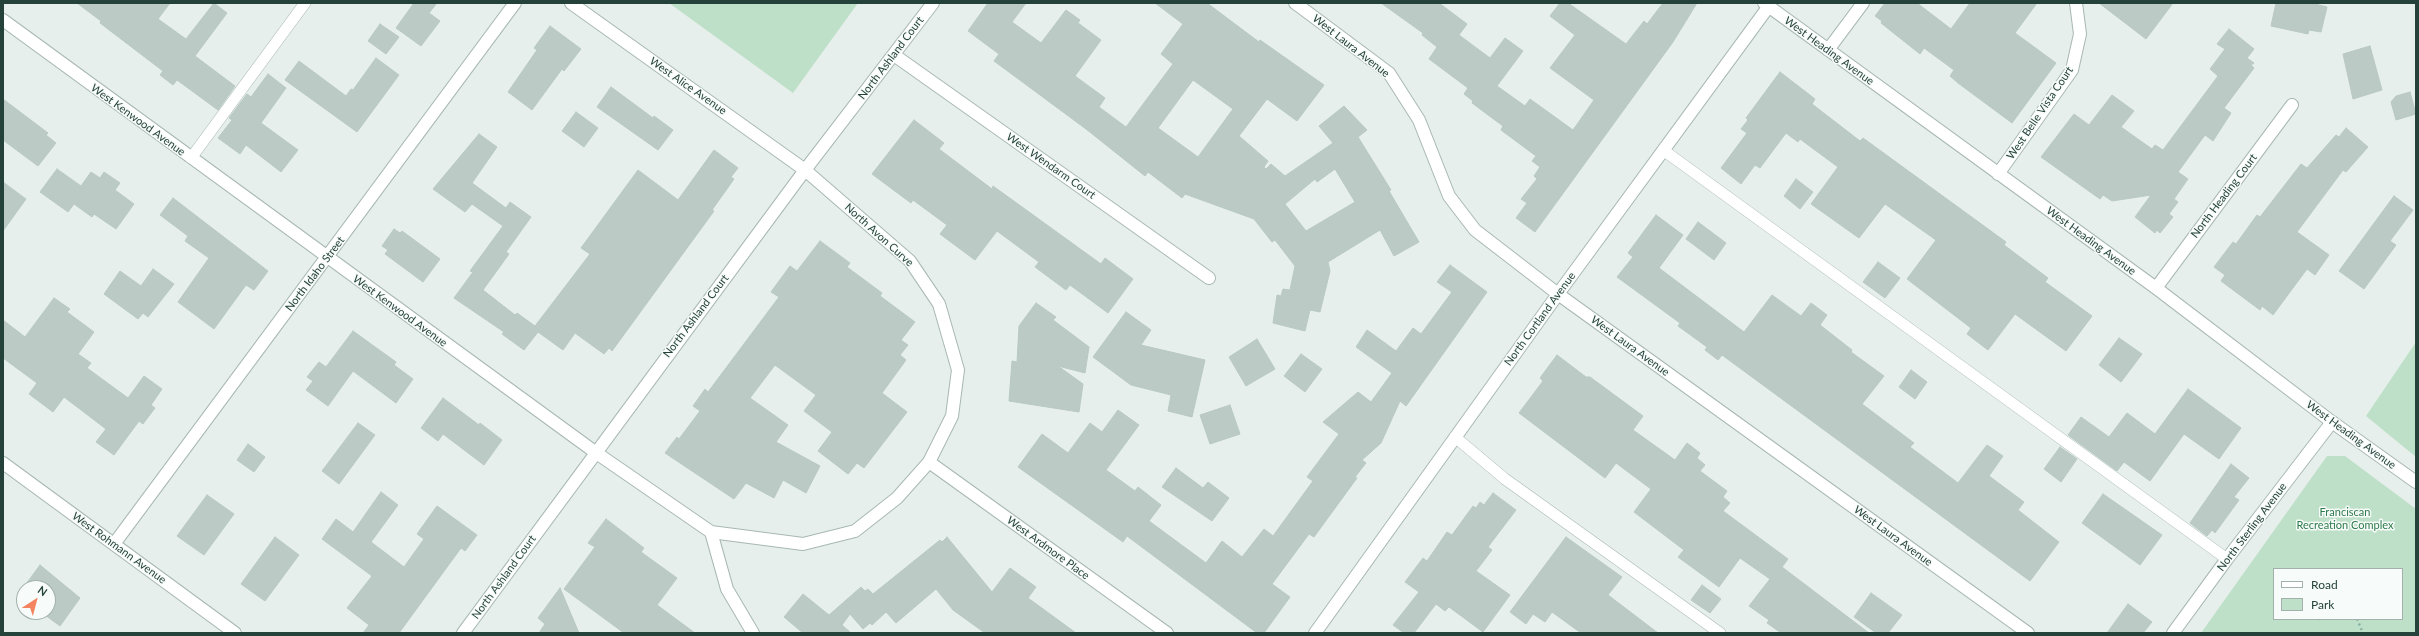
<!DOCTYPE html>
<html>
<head>
<meta charset="utf-8">
<style>
  body { margin:0 }
  #map { position:relative; width:2419px; height:636px; overflow:hidden; background:#e6efeb; font-family:Lato,sans-serif }
  canvas { display:block }
  .frame { position:absolute; inset:0; border:4px solid #24423a; pointer-events:none }
  .legend { position:absolute; left:2273px; top:568px; width:130px; height:52px; box-sizing:border-box; background:#f7fbf9; border:1px solid #a3b1ad; margin:0; padding:5px 7px; list-style:none; font-size:12px; color:#24423a }
  .legend li { display:flex; align-items:center; gap:8px; height:20px }
  .legend b { width:20px; border:1px solid #a3b1ad }
  .north { position:absolute; left:16px; top:580px; width:40px; height:40px; box-sizing:border-box; background:#f7fbf9; border:1px solid #a3b1ad; border-radius:50%; rotate:36deg; font-size:11px; font-weight:700; line-height:16px; text-align:center; color:#24423a }
  .north::after { content:''; display:block; margin:auto; width:14px; height:18px; background:#f4845f; clip-path:polygon(50% 0,100% 100%,50% 72%,0 100%) }
</style>
</head>
<body>
<div id="map">
<canvas width="2419" height="636"></canvas>
<div class="frame"></div>
<ul class="legend">
<li><b style="height:5px;background:#fff"></b>Road</li>
<li><b style="height:11px;background:#bfe0c8"></b>Park</li>
</ul>
<div class="north">N</div>
</div>
<script>
const c = document.querySelector('canvas').getContext('2d');
c.lineJoin = 'round';
function paint(path, color) { c.fillStyle = color; c.fill(path, 'evenodd'); }
const shape = rows => new Path2D(rows.map(r => 'M' + r).join(''));
function strokePath(path, color, width, dash) { c.strokeStyle = color; c.lineWidth = width; c.lineCap = dash ? 'butt' : 'round'; c.setLineDash(dash || []); c.stroke(path); }
function drawText(font, color, halo, rows, align = 'center') {
  c.font = font + ' Lato,sans-serif'; c.lineWidth = 3; c.setLineDash([]); c.textBaseline = 'middle'; c.strokeStyle = halo; c.fillStyle = color; for (const [text, x, y, turn = 0] of rows) {
    c.save(); c.translate(x, y); c.rotate((+turn || 0) * Math.PI / 180); c.textAlign = isNaN(turn) ? turn : align; if (halo) c.strokeText(text, 0, 0); c.fillText(text, 0, 0); c.restore();
  }
}
paint(shape([
  [669,3,858,3,793,93],
  [2416,342,2416,457,2366,416],
  [2327,456,2345,456,2416,509,2416,633,2201,633],
  [2274,569,2402,569,2402,619,2274,619]
]), '#bfe0c8');
const building = shape([
  [77,3,170,3,158,19,186,39,214,3,227,13,195,56,235,86,218,110,177,80,173,85,160,75,163,71,100,23,101,21,77,3],
  [414,3,437,3,429,13,440,21,421,46,396,28,414,3],
  [988,3,1026,3,1012,22,1041,43,1066,10,1080,20,1078,23,1101,40,1075,76,1105,98,1099,107,1126,127,1173,64,1161,54,1183,24,1155,3,1207,3,1259,42,1260,40,1324,85,1297,121,1267,99,1239,136,1268,161,1264,167,1266,169,1271,164,1285,176,1333,143,1319,126,1344,106,1367,130,1358,137,1391,190,1389,191,1419,242,1394,256,1380,230,1328,262,1330,271,1320,312,1310,310,1305,331,1273,323,1277,295,1281,296,1283,289,1290,290,1295,266,1275,240,1272,242,1254,219,1185,194,1182,198,1148,172,1145,176,1086,129,994,61,999,54,968,31,988,3],
  [1193,80,1233,109,1198,157,1158,128,1193,80],
  [1335,169,1355,202,1306,231,1285,204,1315,179,1317,182,1335,169],
  [1381,3,1439,3,1467,24,1459,35,1490,58,1505,38,1523,51,1497,86,1525,106,1530,99,1573,130,1594,100,1550,68,1575,35,1550,16,1560,3,1568,3,1626,44,1644,21,1647,24,1663,3,1697,3,1673,42,1535,232,1516,218,1527,203,1521,199,1537,179,1534,176,1540,167,1532,161,1536,156,1501,130,1503,126,1472,103,1473,101,1464,94,1468,88,1429,59,1437,47,1422,35,1423,33,1381,3],
  [1885,3,1917,3,1951,29,1970,3,2037,3,2015,33,2056,63,2012,123,1958,83,1950,76,1954,70,1924,48,1920,54,1881,23,1882,21,1875,16,1885,3],
  [2099,3,2173,3,2146,39,2099,3],
  [2276,3,2311,3,2327,7,2321,32,2309,30,2308,34,2271,26,2276,3],
  [380,24,399,37,386,54,368,41,380,24],
  [550,26,581,49,564,71,562,69,532,110,508,92,537,50,534,48,550,26],
  [2229,29,2254,49,2247,58,2254,63,2251,65,2254,68,2224,108,2231,113,2213,141,2205,135,2178,172,2188,179,2174,199,2178,202,2169,214,2173,217,2160,233,2157,230,2155,233,2135,217,2151,195,2112,201,2103,195,2100,199,2041,157,2074,114,2089,125,2112,95,2134,111,2121,127,2152,149,2155,145,2163,150,2218,76,2210,69,2225,49,2217,44,2229,29],
  [2370,46,2382,90,2353,99,2343,54,2370,46],
  [376,58,399,75,357,132,285,80,299,61,346,96,351,89,353,90,376,58],
  [1780,72,1815,99,1812,104,1860,141,1863,138,2006,242,2004,245,2048,278,2045,282,2092,316,2066,351,2015,314,1988,350,1967,334,1971,328,1907,279,1936,240,1885,204,1859,238,1811,204,1838,167,1800,139,1798,142,1786,133,1760,168,1755,165,1741,184,1721,168,1747,133,1741,129,1748,120,1746,118,1780,72],
  [268,74,286,88,261,123,298,150,281,172,246,145,240,154,218,138,232,120,229,118,247,94,251,97,268,74],
  [611,87,653,118,654,116,673,130,658,150,597,107,611,87],
  [2410,92,2416,114,2396,120,2391,102,2396,96,2410,92],
  [3,99,48,133,46,135,56,143,38,166,3,140,3,99],
  [576,112,598,128,584,147,562,131,576,112],
  [914,120,944,143,939,149,992,189,993,186,1101,264,1105,258,1133,279,1108,313,1070,285,1066,290,1035,267,1039,262,997,231,975,260,940,234,947,225,913,200,911,203,872,174,914,120],
  [2346,128,2368,147,2346,172,2343,170,2297,232,2329,255,2315,275,2307,269,2273,315,2262,306,2260,310,2221,281,2225,275,2214,267,2233,242,2236,244,2257,215,2260,217,2301,164,2307,168,2336,135,2339,137,2346,128],
  [479,134,497,147,472,183,506,208,510,202,531,217,506,252,509,254,483,290,515,315,517,313,535,326,590,254,581,248,638,170,678,200,714,150,738,168,731,177,734,179,712,210,714,211,612,351,609,348,604,354,575,333,563,350,538,332,524,350,502,334,504,332,454,298,473,272,470,271,503,226,472,204,465,212,433,189,479,134],
  [57,169,81,186,91,172,100,178,104,172,120,183,115,190,134,204,116,229,94,214,92,217,74,204,68,212,40,192,57,169],
  [1796,179,1813,192,1800,209,1784,196,1796,179],
  [3,182,26,199,3,231,3,182],
  [2394,196,2413,210,2390,241,2396,245,2364,289,2339,271,2394,196],
  [173,198,268,271,254,290,246,285,214,329,178,302,209,258,185,241,188,236,160,215,173,198],
  [1656,215,1683,235,1659,268,1744,332,1772,295,1801,316,1811,303,1827,315,1820,325,1852,350,1851,352,1884,376,1862,404,1914,443,1910,447,1958,483,1987,445,2003,456,1989,476,2024,502,2018,510,2059,542,2030,581,1722,355,1718,360,1705,350,1707,347,1678,326,1680,323,1617,277,1633,257,1628,253,1656,215],
  [1698,222,1726,243,1714,260,1686,239,1698,222],
  [394,229,400,233,402,231,440,259,423,282,385,254,388,250,382,246,394,229],
  [820,241,850,263,847,267,882,293,880,296,915,322,901,340,908,345,900,355,906,360,882,393,907,412,864,468,857,463,848,474,818,451,832,432,804,411,816,395,775,365,750,398,788,425,776,442,820,466,806,493,783,480,774,498,746,483,734,499,665,453,677,437,679,439,700,411,693,406,705,389,708,392,779,297,771,292,790,266,797,271,820,241],
  [1878,262,1900,278,1885,298,1863,282,1878,262],
  [1450,265,1487,292,1406,406,1400,401,1381,443,1362,460,1366,463,1355,477,1357,478,1314,537,1309,534,1272,584,1290,597,1264,633,1257,633,1127,536,1123,542,1018,467,1042,434,1068,453,1090,423,1102,432,1118,410,1139,425,1106,470,1135,491,1138,487,1161,505,1149,521,1206,563,1222,541,1242,557,1264,529,1273,536,1313,481,1307,477,1339,434,1323,422,1358,392,1371,402,1392,373,1356,347,1367,330,1396,351,1413,328,1421,334,1452,292,1437,282,1450,265],
  [153,269,174,284,148,317,143,313,138,319,104,294,120,271,141,286,153,269],
  [54,298,70,309,67,312,94,332,78,354,91,363,87,368,128,398,144,376,162,389,151,405,155,408,143,424,139,421,114,455,96,442,106,429,64,397,53,412,29,394,37,383,3,358,3,320,25,337,54,298],
  [1036,303,1056,317,1053,320,1089,347,1085,373,1058,366,1083,384,1079,412,1009,401,1012,361,1017,362,1019,326,1036,303],
  [1126,312,1151,330,1141,345,1205,360,1192,417,1168,411,1171,395,1131,385,1093,357,1126,312],
  [353,331,396,362,394,365,413,379,396,403,353,371,328,406,306,390,313,381,307,377,319,362,326,367,353,331],
  [2119,338,2142,354,2121,382,2099,365,2119,338],
  [1257,339,1275,369,1246,386,1229,357,1257,339],
  [1301,354,1322,369,1305,392,1284,376,1301,354],
  [1557,355,1586,377,1590,377,1643,416,1633,430,1675,460,1687,443,1700,453,1697,458,1705,465,1700,471,1727,491,1723,497,1730,503,1723,511,1788,559,1782,567,1869,633,1781,633,1767,623,1769,620,1749,606,1770,579,1740,558,1719,587,1678,557,1684,550,1634,512,1651,489,1616,463,1605,478,1519,413,1543,381,1540,378,1557,355],
  [1911,370,1927,382,1915,399,1899,387,1911,370],
  [2188,389,2241,428,2219,459,2184,434,2150,481,2124,462,2117,471,2068,435,2081,417,2109,437,2127,413,2155,434,2188,389],
  [443,398,479,425,480,423,502,440,484,465,443,434,438,441,421,428,443,398],
  [1230,405,1240,434,1210,444,1200,415,1230,405],
  [358,423,375,435,339,484,322,471,358,423],
  [248,444,265,457,254,472,237,460,248,444],
  [2060,447,2077,459,2061,482,2044,469,2060,447],
  [2231,464,2249,478,2234,497,2239,500,2215,533,2212,530,2207,536,2190,523,2231,464],
  [1176,468,1203,488,1208,482,1229,498,1212,521,1162,487,1176,468],
  [381,492,398,505,371,542,404,567,424,539,417,534,437,506,477,535,465,551,461,548,399,633,363,633,369,625,347,608,372,576,322,539,336,519,353,532,381,492],
  [1493,493,1516,510,1488,547,1492,550,1476,571,1510,595,1483,632,1449,607,1445,611,1436,604,1414,633,1404,633,1393,625,1419,592,1405,582,1423,558,1427,561,1447,532,1452,535,1473,506,1476,508,1480,502,1484,505,1493,493],
  [2103,494,2162,535,2140,565,2082,523,2103,494],
  [207,495,234,514,204,555,177,536,207,495],
  [606,519,644,548,641,552,677,578,657,605,695,633,624,633,564,589,595,547,588,543,606,519],
  [275,537,299,555,265,601,241,584,275,537],
  [947,537,992,592,1010,568,1036,587,1028,598,1076,633,985,633,953,610,936,589,896,623,886,612,872,625,870,623,863,629,850,614,842,625,851,633,803,633,784,617,803,594,829,615,861,587,865,591,868,589,873,594,940,540,942,542,947,537],
  [1566,537,1622,577,1608,595,1658,633,1581,633,1552,612,1545,622,1533,614,1526,624,1510,612,1566,537],
  [40,565,80,598,60,626,41,612,48,612,48,588,24,588,24,599,18,595,40,565],
  [1702,585,1721,599,1710,613,1691,600,1702,585],
  [560,588,579,633,539,633,545,624,538,618,560,588],
  [1871,593,1902,615,1888,633,1876,633,1854,617,1871,593],
  [2128,604,2152,622,2143,633,2107,633,2128,604]
]);
paint(building, '#bbcac4');
strokePath(building, '#b8c9c2', 1);
const service = shape([
  [1663,150,2227,559],
  [191,158,305,3],
  [1455,437,1505,479,1720,633]
]);
const minor = shape([
  [571,3,805,170,910,261,939,304,958,370,952,416,929,462,897,498,855,531,803,544,711,532],
  [1295,3,1389,73,1419,120,1449,196,1475,230,1558,294,2028,633],
  [1764,3,2156,288,2332,422],
  [3,20,595,452,711,532,727,589,753,633],
  [1828,50,1863,3],
  [894,55,1209,278],
  [1998,174,2072,70,2080,34,2076,3],
  [2156,288,2292,105],
  [929,462,1167,633],
  [114,544,515,3],
  [463,633,805,170,933,3],
  [1315,633,1558,294,1769,6]
]);
const tertiary = shape([
  [3,463,235,633],
  [2173,633,2227,559,2332,422,2416,482]
]);
strokePath(service, '#a8b8b2', 12);
strokePath(minor, '#a8b8b2', 14);
strokePath(tertiary, '#a8b8b2', 14);
strokePath(shape([
  [2319,619,2320,619],
  [2357,619,2363,633]
]), '#86b3a5', 2.5, [2, 3]);
strokePath(service, '#fff', 11);
strokePath(minor, '#fff', 12);
strokePath(tertiary, '#fff', 12);
drawText('11px', '#24423a', '#f7fbf9', [
  ["West Laura Avenue",1351,46,38],
  ["West Heading Avenue",1829,51,36],
  ["North Ashland Court",891,58,-53],
  ["West Alice Avenue",688,86,35],
  ["West Belle Vista Court",2040,113,-56],
  ["West Kenwood Avenue",138,120,36],
  ["West Wendarm Court",1051,166,35],
  ["North Heading Court",2224,196,-53],
  ["North Avon Curve",879,235,42],
  ["West Heading Avenue",2091,241,36],
  ["North Idaho Street",315,274,-53],
  ["West Kenwood Avenue",400,311,36],
  ["North Ashland Court",696,316,-53],
  ["North Cortland Avenue",1540,319,-54],
  ["West Laura Avenue",1630,346,36],
  ["West Heading Avenue",2351,435,36],
  ["North Sterling Avenue",2252,527,-53],
  ["West Laura Avenue",1893,536,36],
  ["West Rohmann Avenue",119,548,36],
  ["West Ardmore Place",1048,548,36],
  ["North Ashland Court",504,577,-54]
]);
drawText('11px', '#2d7a4b', '#f7fbf9', [
  ["Franciscan",2345,512],
  ["Recreation Complex",2345,525]
]);
</script>
</body>
</html>
